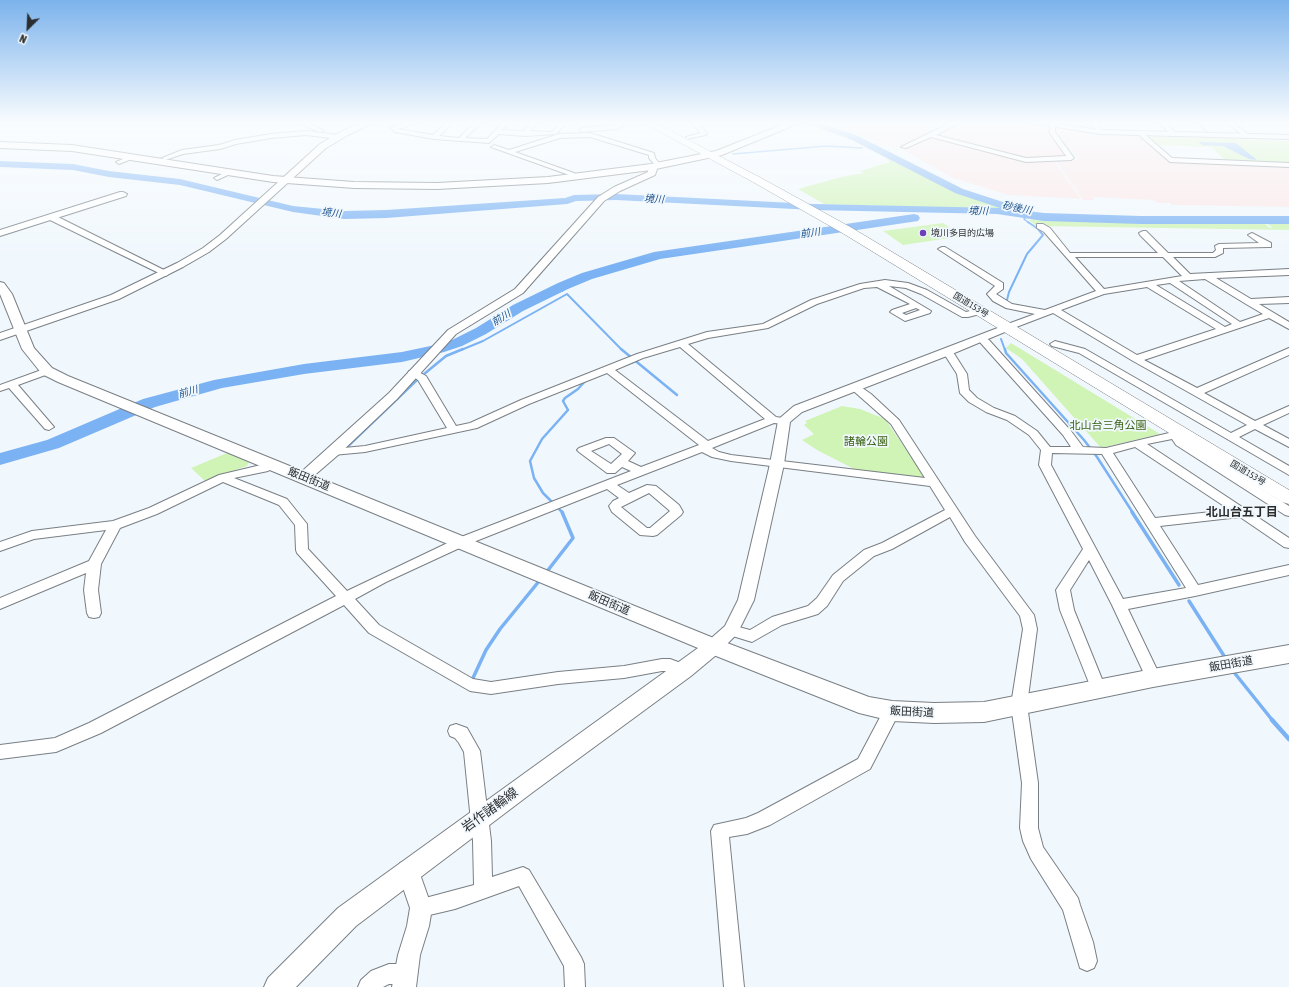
<!DOCTYPE html>
<html>
<head>
<meta charset="utf-8">
<style>
  body { margin:0 }
  #map { position:relative; width:1289px; height:987px; overflow:hidden; background:#f1f8fd; font-family:"Asap Condensed",sans-serif }
  canvas { display:block }
  .north { position:absolute; left:8px; top:8px; width:40px; height:40px; -webkit-text-stroke:3px #f1f8fd; paint-order:stroke; rotate:204deg; font-size:11px; font-weight:700; line-height:16px; text-align:center; color:#2b2d2f }
  .north::after { content:''; display:block; margin:auto; width:14px; height:18px; background:#2b2d2f; clip-path:polygon(50% 0,100% 100%,50% 72%,0 100%) }
</style>
</head>
<body>
<div id="map">
<canvas width="1289" height="987"></canvas>
<div class="north">N</div>
</div>
<script>
const c = document.querySelector('canvas').getContext('2d');
c.lineJoin = 'round';
function paint(path, color) { c.fillStyle = color; c.fill(path, 'evenodd'); }
const shape = rows => new Path2D(rows.map(r => 'M' + r).join(''));
function strokePath(path, color, width, dash) { c.strokeStyle = color; c.lineWidth = width; c.lineCap = dash ? 'butt' : 'round'; c.setLineDash(dash || []); c.stroke(path); }
function drawText(font, color, halo, rows, align = 'center') {
  c.font = font + ' "Asap Condensed","Noto Sans JP",sans-serif'; c.lineWidth = 3.5; c.setLineDash([]); c.textBaseline = 'middle'; c.strokeStyle = halo; c.fillStyle = color; for (const [text, x, y, turn = 0] of rows) {
    c.save(); c.translate(x, y); c.rotate((+turn || 0) * Math.PI / 180); c.textAlign = isNaN(turn) ? turn : align; if (halo) c.strokeText(text, 0, 0); c.fillText(text, 0, 0); c.restore();
  }
}
paint(shape([
  [824,122,951,122,897,147,874,141],
  [963,122,1017,122,1038,126,1047,130,1067,155,1066,156,1032,159,937,134],
  [1065,130,1140,136,1169,162,1289,166,1289,207,1172,205,1170,203,1157,203,1154,200,1092,197,1094,200,1083,200,1056,161,1079,160,1057,133],
  [928,138,934,138,1030,162,1054,161,1081,199,1008,195,953,178,903,150]
]), '#fce7e7');
paint(shape([
  [1148,136,1289,141,1289,164,1227,162,1211,147,1158,145],
  [870,147,965,195,1001,207,1002,210,824,204,798,189,841,177,864,173,860,171,890,162,886,158,867,148],
  [1037,218,1110,223,1255,223,1265,224,1270,228,1272,227,1267,224,1289,224,1289,230,1036,226,1029,220],
  [943,223,963,236,903,245,883,231],
  [1011,343,1160,434,1101,448,1022,359,1006,348],
  [842,406,860,409,885,419,927,480,858,471,817,450,802,440,814,434,804,425,807,423,805,421],
  [227,453,249,462,247,466,215,477,206,482,191,468]
]), '#cff4b6');
paint(shape([
  [1198,142,1236,143,1257,160,1249,159,1223,146,1203,145]
]), '#7bb2f3');
strokePath(shape([
  [1196,122,1210,134],
  [733,154,826,146,862,148],
  [1026,216,1024,219,1029,223]
]), '#7bb2f3', 1.5);
strokePath(shape([
  [557,288,562,291],
  [1007,300,1009,292,1027,254,1043,235,1038,229,1028,222],
  [1001,339,1005,350],
  [461,350,483,341,567,294,622,350]
]), '#7bb2f3', 2);
strokePath(shape([
  [621,349,677,395],
  [1005,349,1006,353,1084,440,1097,457,1133,513],
  [625,365,636,361],
  [345,449,418,379,446,356,463,349],
  [563,513,543,493,534,478,530,461,542,439,568,410,563,401,565,398,578,389,586,380]
]), '#7bb2f3', 2.5);
strokePath(shape([
  [1132,512,1179,585],
  [545,574,573,538,562,512],
  [1189,601,1226,659],
  [1233,671,1273,721],
  [473,678,486,650,500,629,540,580]
]), '#7bb2f3', 3.5);
strokePath(shape([
  [1272,720,1289,739]
]), '#7bb2f3', 4.5);
paint(shape([
  [803,122,817,122,858,136,963,189,1006,203,1008,205,1003,208,1044,213,1141,216,1289,216,1289,224,1141,224,1044,221,997,214,814,210,616,200,576,201,567,204,386,218,344,219,293,212,180,185,109,177,73,170,0,167,0,161,73,164,109,171,180,179,293,206,344,211,386,210,565,198,574,195,616,194,814,204,1000,208,955,193,852,140,803,122],
  [914,214,918,215,920,218,918,221,660,259,592,279,568,289,523,311,486,334,462,346,444,352,402,362,304,374,222,388,155,407,59,448,0,465,0,453,47,440,143,399,214,380,304,364,402,352,435,345,452,340,476,328,513,305,558,283,582,273,654,252,914,214]
]), '#7bb2f3');
const minor = shape([
  [297,122,306,122,324,131,319,132,297,122],
  [409,122,421,122,398,129,433,135,447,122,454,122,439,136,459,138,475,122,482,122,465,138,487,139,503,122,510,122,502,130,524,131,532,122,538,122,530,131,549,132,552,132,560,122,567,122,556,134,525,136,499,134,489,143,434,139,395,132,390,128,409,122],
  [612,122,620,122,623,125,618,129,582,132,579,130,582,128,616,125,612,122],
  [692,122,698,122,707,134,706,135,686,139,686,137,700,133,692,122],
  [952,122,961,122,936,135,1026,158,1066,156,1049,132,1051,126,1055,126,1055,132,1074,158,1071,160,1026,162,931,137,906,148,901,147,952,122],
  [1089,122,1096,122,1103,131,1103,133,1099,133,1089,122],
  [1158,122,1165,122,1178,135,1173,136,1158,122],
  [1226,122,1233,122,1250,136,1245,137,1226,122],
  [306,131,338,135,341,137,338,139,306,135,271,138,236,144,220,149,183,154,165,160,162,158,182,150,219,145,235,140,271,134,306,131],
  [590,133,654,153,655,158,659,163,654,164,649,158,649,155,590,137,560,138,515,152,574,173,575,174,572,176,491,147,494,145,509,150,559,134,590,133],
  [1139,133,1143,133,1172,158,1289,163,1289,167,1170,162,1139,135,1139,133],
  [132,155,135,157,134,158,119,164,116,162,132,155],
  [228,171,230,172,230,174,217,180,214,178,228,171],
  [48,215,54,215,170,273,166,276,163,275,48,219,48,215],
  [1037,224,1043,224,1050,228,1070,253,1158,253,1140,235,1139,233,1143,231,1146,231,1168,253,1213,253,1216,250,1215,246,1219,244,1259,243,1248,235,1252,233,1271,243,1271,247,1268,247,1223,248,1223,253,1215,257,1173,257,1190,274,1289,269,1289,275,1216,278,1251,299,1289,297,1289,303,1259,304,1289,322,1289,329,1269,318,1144,360,1197,388,1289,348,1289,355,1204,393,1255,421,1289,406,1289,413,1263,425,1289,439,1289,447,1255,429,1239,437,1289,466,1289,475,1079,353,1052,346,1050,344,1055,341,1085,349,1231,433,1247,425,1133,361,1053,313,1011,329,1005,329,1003,327,1005,325,1035,314,1006,308,993,301,987,294,995,286,938,249,942,247,945,247,1003,283,1003,289,996,294,1012,304,1045,310,1096,291,1044,232,1037,228,1037,224],
  [1075,257,1163,257,1182,276,1104,289,1075,257],
  [1205,279,1246,304,1263,314,1240,322,1179,281,1205,279],
  [1170,283,1232,324,1225,327,1156,285,1170,283],
  [1147,287,1216,329,1137,355,1061,310,1104,294,1147,287],
  [885,280,908,283,927,290,966,312,981,308,985,311,984,313,968,317,962,317,921,294,906,288,889,286,931,311,930,313,905,321,890,312,892,310,910,304,877,287,864,288,817,304,768,328,708,338,688,344,776,417,788,419,789,421,784,424,774,423,712,448,719,452,731,455,925,478,891,424,849,387,850,385,858,385,871,394,899,420,975,536,1034,615,1037,629,1027,705,1038,783,1038,828,1043,847,1078,898,1080,905,1093,942,1097,961,1094,968,1087,971,1080,968,1063,910,1031,859,1023,841,1020,828,1022,783,1011,705,1023,629,1020,616,965,542,950,517,892,549,874,556,843,581,827,606,818,614,782,625,752,642,726,634,724,630,726,626,731,625,750,630,772,617,808,606,817,598,833,575,864,550,882,543,945,510,930,486,731,461,712,457,702,452,617,485,629,493,647,485,656,486,679,505,683,512,681,515,657,535,653,536,640,535,612,512,609,506,613,501,619,498,607,489,466,545,386,582,355,599,379,625,473,679,491,682,558,672,624,666,662,659,670,659,689,666,691,670,689,674,684,676,670,671,662,671,624,678,558,684,491,694,470,691,369,633,344,605,101,733,56,752,0,759,0,745,55,738,89,723,336,596,297,553,296,550,295,525,279,505,223,482,157,514,120,528,101,564,98,590,101,613,99,617,94,618,89,617,87,613,84,590,86,573,0,609,0,598,89,561,106,530,34,539,0,551,0,542,32,531,113,521,149,508,219,475,261,465,272,460,276,461,278,464,268,471,234,478,287,499,307,524,308,549,347,591,456,539,631,471,622,467,615,473,607,473,579,452,577,450,579,448,606,438,614,438,635,453,628,461,641,467,699,445,607,373,529,404,477,428,365,452,333,455,329,454,327,452,329,450,333,449,365,446,447,428,418,380,408,373,409,371,417,371,426,376,456,426,470,423,521,400,637,354,707,332,763,324,811,300,860,284,885,280],
  [916,308,920,310,906,315,902,313,916,308],
  [680,347,765,419,708,441,615,370,643,358,680,347],
  [609,444,622,454,611,464,591,451,609,444],
  [649,493,670,511,650,528,647,528,621,507,649,493],
  [981,335,989,340,1071,431,1083,447,1106,448,1169,433,1166,426,1167,424,1175,424,1184,441,1289,506,1289,516,1285,515,1176,445,1172,439,1147,444,1289,538,1289,548,1284,547,1240,517,1160,526,1198,585,1289,565,1289,575,1195,596,1128,609,1161,678,1158,682,1153,684,1148,682,1112,605,1089,560,1070,590,1074,610,1106,689,1103,693,1098,695,1093,693,1060,610,1056,590,1083,549,1039,465,1041,450,1029,435,1007,420,986,412,969,402,960,393,957,374,943,352,945,350,951,350,953,352,967,374,969,390,977,398,994,408,1015,416,1037,431,1050,447,1071,447,1063,435,978,340,976,338,981,335],
  [1135,447,1230,510,1155,518,1113,453,1135,447],
  [1052,453,1102,454,1186,588,1123,599,1051,465,1052,453],
  [47,368,52,371,51,373,18,385,54,427,49,430,45,429,9,388,0,391,0,385,47,368],
  [892,705,898,706,900,711,870,769,770,825,747,834,729,837,744,987,724,987,711,831,714,825,746,818,758,813,858,759,886,706,892,705],
  [456,724,467,728,480,751,491,841,492,877,523,867,529,870,581,957,584,964,585,987,565,987,564,966,519,886,455,909,421,917,414,915,412,908,414,901,474,885,473,841,464,752,459,743,455,738,450,736,448,731,450,726,456,724],
  [389,964,406,964,413,967,416,974,413,981,406,984,389,984,383,987,358,987,361,980,371,971,389,964]
]);
const tertiary = shape([
  [365,122,375,122,348,135,326,148,226,239,209,252,183,267,119,299,0,340,0,333,111,295,177,263,203,248,220,235,320,144,342,131,365,122],
  [1024,122,1045,122,1101,130,1289,135,1289,139,1101,134,1024,122],
  [648,165,654,165,656,167,657,169,655,175,620,191,604,201,523,293,456,334,397,399,338,455,309,480,304,481,299,480,297,477,299,474,389,393,448,330,515,289,598,197,614,187,648,172,648,165],
  [120,192,123,192,127,194,126,196,0,236,0,230,120,192],
  [1008,324,1012,325,1013,327,1012,329,952,354,802,412,790,422,784,464,754,600,737,634,720,651,714,653,708,651,706,646,708,641,725,626,738,600,770,464,778,421,780,418,794,406,1008,324],
  [408,860,416,863,432,908,429,926,420,955,416,987,392,987,398,955,407,926,410,908,397,870,400,863,408,860]
]);
const secondary = shape([
  [0,282,4,283,12,294,34,348,52,368,68,376,721,641,724,646,721,651,691,676,533,792,356,926,296,987,264,987,268,978,338,908,698,648,58,382,42,374,22,349,0,294,0,282]
]);
const primary = shape([
  [789,122,802,122,722,155,651,170,548,183,437,189,354,188,273,182,72,151,0,148,0,142,72,145,273,176,354,182,437,183,548,177,651,164,716,151,789,122],
  [714,638,869,697,892,701,934,703,984,702,1153,669,1289,645,1289,663,1153,687,984,722,934,723,892,721,859,713,706,652,703,646,706,640,714,638]
]);
const trunk = shape([
  [642,122,654,122,761,178,852,228,1289,490,1289,504,1282,502,844,234,753,182,642,122]
]);
strokePath(minor, '#797f84', 2);
strokePath(tertiary, '#797f84', 2);
strokePath(secondary, '#797f84', 2);
strokePath(primary, '#797f84', 2);
strokePath(trunk, '#797f84', 1);
paint(minor, '#fff');
paint(tertiary, '#fff');
paint(secondary, '#fff');
paint(primary, '#fff');
paint(trunk, '#fff');
const sky = c.createLinearGradient(0, 0, 0, 261);
sky.addColorStop(0, '#7cb3ec');
sky.addColorStop(0.47, '#f9fcfe');
sky.addColorStop(1, '#f9fcfe00');
c.fillStyle = sky;
c.fillRect(0, 0, 1289, 261);
for (const [x, y, r, color] of [
  [923,233,4,"#6c40b8"]
]) { const dot = new Path2D(); dot.arc(x, y, r, 0, 2 * Math.PI); c.fillStyle = color; c.fill(dot); strokePath(dot, '#f1f8fd', 1.5); }
drawText('9px', '#2b2d2f', '#f1f8fd', [
  ["境川多目的広場",931,233]
], 'left');
drawText('9px', '#2b2d2f', '#f1f8fd', [
  ["国道153号",971,305,31],
  ["国道153号",1248,473,31]
]);
drawText('italic 10px', '#1a508c', '#f1f8fd', [
  ["境川",654,199,3],
  ["砂後川",1017,208,11],
  ["境川",978,211,1],
  ["境川",331,213,6],
  ["前川",810,233,-8],
  ["前川",501,318,-32],
  ["前川",188,392,-16]
]);
drawText('11px', '#3a6215', '#f1f8fd', [
  ["北山台三角公園",1108,426],
  ["諸輪公園",866,442]
]);
drawText('11px', '#2b2d2f', '#f1f8fd', [
  ["飯田街道",309,479,22],
  ["飯田街道",609,603,23],
  ["飯田街道",1231,664,-10],
  ["飯田街道",912,712,3]
]);
drawText('bold 12px', '#2b2d2f', '#f1f8fd', [
  ["北山台五丁目",1242,512]
]);
drawText('13px', '#2b2d2f', '#f1f8fd', [
  ["岩作諸輪線",490,810,-36]
]);
</script>
</body>
</html>
